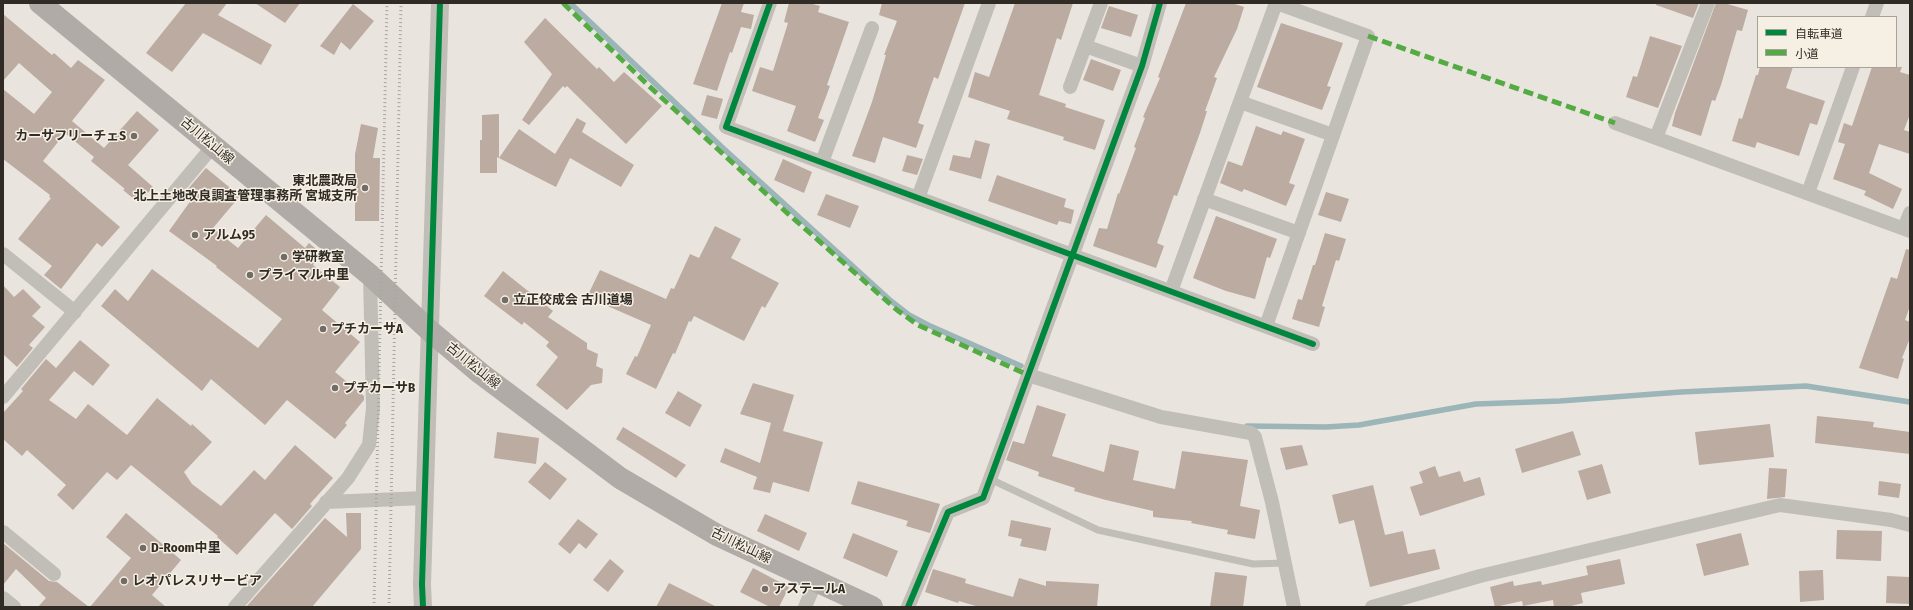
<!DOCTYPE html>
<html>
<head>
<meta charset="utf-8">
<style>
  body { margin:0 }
  #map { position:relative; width:1913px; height:610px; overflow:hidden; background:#e9e5de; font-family:"Fira Sans Condensed","Noto Sans JP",sans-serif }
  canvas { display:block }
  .frame { position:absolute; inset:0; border:4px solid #312b26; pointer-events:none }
  .legend { position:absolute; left:1757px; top:16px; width:140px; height:52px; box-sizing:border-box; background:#f6f0e4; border:1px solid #a7a198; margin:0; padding:5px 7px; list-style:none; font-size:12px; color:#312b26 }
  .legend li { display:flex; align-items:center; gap:8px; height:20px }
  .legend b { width:20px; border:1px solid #a7a198 }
</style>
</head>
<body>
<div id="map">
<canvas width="1913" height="610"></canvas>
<div class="frame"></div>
<ul class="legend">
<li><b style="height:5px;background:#00873e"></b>自転車道</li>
<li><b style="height:5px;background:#54ab44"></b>小道</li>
</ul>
</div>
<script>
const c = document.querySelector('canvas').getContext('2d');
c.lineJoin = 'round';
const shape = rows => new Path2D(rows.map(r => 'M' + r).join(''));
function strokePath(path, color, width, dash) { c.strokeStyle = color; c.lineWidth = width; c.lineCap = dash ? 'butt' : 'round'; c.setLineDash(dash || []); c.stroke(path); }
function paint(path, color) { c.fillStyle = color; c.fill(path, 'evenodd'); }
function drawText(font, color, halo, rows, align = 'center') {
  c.font = font + ' "Fira Sans Condensed","Noto Sans JP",sans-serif'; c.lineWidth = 3; c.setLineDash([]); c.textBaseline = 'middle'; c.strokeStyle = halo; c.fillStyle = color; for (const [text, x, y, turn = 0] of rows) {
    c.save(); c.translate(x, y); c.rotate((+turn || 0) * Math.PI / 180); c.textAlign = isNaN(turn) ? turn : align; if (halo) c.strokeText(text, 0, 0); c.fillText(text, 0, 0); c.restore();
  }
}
strokePath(shape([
  [570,3,724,149,891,301,909,315,928,325,1021,366],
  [1247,426,1326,427,1359,425,1476,404,1560,401,1681,392,1806,386,1910,402]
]), '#9cb5b8', 5.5);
paint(shape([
  [186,3,227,3,218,15,272,45,261,65,203,33,172,72,146,53],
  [255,3,300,3,285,23],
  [722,3,744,3,741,12,754,15,751,29,741,27,732,53,730,52,717,91,693,84],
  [789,3,809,3,820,6,818,12,849,22,827,85,830,86,818,118,824,120,815,142,787,131,796,106,752,91,760,67,773,71,788,23,784,22],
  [882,3,965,3,938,79,934,77,918,123,924,125,916,148,883,137,875,163,852,156,872,102,886,55,884,55,897,21,879,15],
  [1015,3,1073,3,1061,40,1057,38,1039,95,1066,104,1065,107,1105,120,1095,150,1063,140,1064,137,1007,119,1010,111,968,97,975,72,989,77],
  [1186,3,1232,3,1244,7,1237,29,1214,77,1217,78,1205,111,1207,111,1200,133,1177,196,1174,195,1157,243,1164,246,1156,268,1093,246,1099,228,1107,229,1118,193,1119,194,1136,148,1134,147,1145,118,1143,117,1160,78,1158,77],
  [1656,3,1699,3,1693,18,1656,5],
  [1716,3,1724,3,1748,10,1742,31,1737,30,1721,85,1715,101,1712,100,1701,136,1672,126,1675,113],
  [353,4,374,21,350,50,341,42,334,55,320,46],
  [1109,6,1138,15,1131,37,1101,28],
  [3,14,52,55,54,53,71,68,78,60,105,80,72,121,104,148,137,111,159,130,128,165,153,187,139,203,123,190,125,189,91,161,94,157,65,133,43,161,120,227,102,247,97,243,61,289,44,275,52,266,18,239,51,198,49,197,50,195,3,159,3,89,34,114,52,92,19,63,3,81],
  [545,18,597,69,599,67,614,82,624,72,662,106,626,144,567,86,565,88,563,86,529,125,522,120,552,74,524,42],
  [1281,23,1343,43,1327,86,1331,87,1322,110,1257,87],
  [1650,36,1682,46,1658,108,1626,97,1633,76,1637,77],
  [1091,59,1121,70,1113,91,1083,80],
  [1760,67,1793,67,1786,88,1825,101,1817,125,1810,123,1799,156,1757,142,1755,148,1732,141,1739,118,1742,119,1756,75,1758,75],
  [1872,67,1902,67,1900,72,1910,75,1910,114,1904,130,1910,132,1910,154,1879,144,1869,173,1902,189,1893,209,1864,195,1866,191,1833,179,1845,144,1838,142,1844,123,1852,126],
  [707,95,723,99,717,119,701,115],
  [499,114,499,158,519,129,555,154,577,118,586,123,582,132,634,165,621,187,570,158,556,187,497,157,497,173,480,173,480,140,482,140,482,115],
  [361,124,378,128,373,158,380,158,379,221,355,221,355,154],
  [1256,126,1281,135,1283,131,1305,139,1289,183,1295,185,1286,206,1244,189,1242,192,1220,183,1228,161,1242,166],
  [975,140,990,144,981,179,949,170,953,155,970,158],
  [907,155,923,159,917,175,902,171],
  [783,159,812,172,804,193,774,180],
  [206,168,240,196,213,228,238,248,266,215,305,248,309,243,322,254,313,265,340,287,322,310,360,342,335,372,364,396,364,400,345,423,347,425,335,439,287,400,265,425,211,379,202,391,101,306,115,289,128,301,152,269,258,348,282,319,216,267,217,266,169,231,194,196,187,190],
  [997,175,1066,199,1064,207,1074,210,1071,224,1059,221,1057,225,988,201],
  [1326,192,1349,199,1341,222,1318,215],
  [826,194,859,206,850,228,817,215],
  [1216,216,1277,239,1270,258,1267,257,1255,299,1226,291,1193,278],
  [715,226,741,239,731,258,779,283,765,308,762,306,744,341,694,316,691,322,689,321,675,354,673,353,656,389,626,374,635,356,637,357,651,325,587,297,600,270,666,299,671,288,674,289,690,254,699,258],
  [1325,233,1346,239,1339,261,1336,260,1322,306,1325,307,1319,327,1292,319,1298,299,1302,300,1313,265,1315,265],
  [1906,249,1910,250,1910,306,1905,320,1910,322,1910,338,1902,358,1904,359,1898,379,1859,368,1891,277,1897,279],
  [503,271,553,311,548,317,587,343,587,349,598,354,596,366,603,369,602,383,591,385,567,410,536,385,558,357,546,346,549,342,524,322,522,325,484,296],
  [3,285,14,297,23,289,41,307,32,316,45,327,29,345,33,348,17,367,3,354],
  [80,340,110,365,93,386,74,371,49,400,76,419,88,404,127,435,157,398,191,426,192,424,212,442,184,472,192,484,221,506,254,470,265,480,295,445,333,478,310,504,312,506,292,529,275,513,237,555,217,537,218,536,131,465,117,480,107,472,73,510,57,495,66,485,27,450,22,456,3,439,3,413,23,391,21,389,46,359,56,368],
  [753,383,794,395,783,431,823,442,809,492,773,482,770,493,753,489,757,477,720,462,725,448,760,463,771,423,740,414],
  [678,391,702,405,690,427,665,413],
  [1037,405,1066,414,1052,456,1104,472,1110,444,1139,451,1133,480,1175,489,1182,451,1248,460,1240,506,1260,510,1255,539,1227,534,1228,530,1191,523,1192,521,1153,517,1153,511,1106,500,1074,491,1075,488,1038,476,1039,472,1006,460,1013,441,1024,444],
  [1817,416,1874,422,1873,427,1910,432,1910,454,1815,443],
  [1770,424,1774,457,1699,465,1695,432],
  [623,427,686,465,676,478,616,439],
  [1573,431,1581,455,1522,473,1515,449],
  [497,432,539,438,536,464,494,458],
  [1302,445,1308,465,1286,470,1280,448],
  [545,462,567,479,550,500,528,482],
  [1602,464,1611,493,1587,500,1578,471],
  [1435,466,1439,477,1460,471,1464,482,1480,477,1485,495,1420,516,1410,487,1423,483,1419,472],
  [1769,468,1787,469,1785,497,1767,499],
  [858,481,940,504,930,533,906,526,908,521,851,504],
  [1879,481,1901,484,1899,498,1878,495],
  [1373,485,1385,535,1403,531,1408,554,1435,549,1440,569,1370,587,1354,520,1339,524,1332,495],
  [126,513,181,560,152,595,166,607,90,607,131,558,106,537],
  [346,513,361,513,361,549,312,607,246,607,325,518,347,537],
  [765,514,807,533,799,551,757,531],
  [578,519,598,534,586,549,579,543,570,554,558,544],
  [1011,520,1051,528,1046,551,1020,546,1022,539,1008,536],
  [1837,530,1882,531,1881,561,1836,559],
  [853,533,898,551,887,577,843,558],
  [1741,533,1749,565,1704,576,1696,544],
  [3,543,49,581,57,582,89,607,38,607,46,598,16,569,3,585],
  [610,559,624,571,608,592,593,580],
  [1620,559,1625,584,1581,593,1583,603,1567,607,1554,607,1553,600,1523,606,1522,601,1495,607,1490,587,1513,581,1514,586,1541,581,1542,585,1588,575,1586,566],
  [753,568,789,587,779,607,770,607,740,592],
  [933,569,966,579,965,583,1013,597,1019,578,1046,586,1046,581,1099,584,1097,607,979,607,959,601,958,603,925,592],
  [1823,570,1824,600,1800,602,1799,571],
  [1215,572,1247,576,1243,607,1210,607],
  [1887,576,1910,577,1910,604,1886,603],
  [669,583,717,607,656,607]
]), '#bbaba1');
strokePath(shape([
  [990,479,1098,530,1253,564,1285,563]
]), '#c1bdb7', 7);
strokePath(shape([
  [770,3,726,127,1313,344],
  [1872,17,1877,3],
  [1085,46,1142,66],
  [1070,87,1101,3],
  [1240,102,1333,135],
  [1615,123,1910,231],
  [1656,138,1708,3],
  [822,162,872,28],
  [1808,193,1853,67],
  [918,198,989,3],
  [1204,199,1299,233],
  [1904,228,1910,213],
  [3,254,75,312],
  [1171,291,1276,3],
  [1266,326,1368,36,1276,3],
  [1028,375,1161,417,1251,433,1255,437,1272,502,1294,607],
  [3,397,213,146],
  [326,502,425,498],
  [3,532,54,574],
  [3,598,14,607],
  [235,607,348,478,369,445,373,408,370,275],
  [805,607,816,581],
  [908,607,948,512,983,498,1142,66,1160,3],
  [1372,607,1480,576,1780,505,1891,520,1910,525]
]), '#c1bdb7', 14);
strokePath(shape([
  [423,607,422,584,440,3]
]), '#c1bdb7', 18);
strokePath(shape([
  [40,3,370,275,430,331,480,373,620,478,717,535,872,607]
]), '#b0aba6', 22);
strokePath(shape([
  [374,607,387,3],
  [389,607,401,3]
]), '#a9a5a1', 3, [1, 3]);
strokePath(shape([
  [563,3,649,86,785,211,897,310,918,325,1028,375],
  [1368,36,1615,123]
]), '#54ab44', 5, [10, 5]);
strokePath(shape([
  [770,3,726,127,1313,344],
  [423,607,422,584,440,3],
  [908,607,948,512,983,498,1142,66,1160,3]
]), '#00873e', 6);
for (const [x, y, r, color] of [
  [134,136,4,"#716c66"],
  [365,188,4,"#716c66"],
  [195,235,4,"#716c66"],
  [284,257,4,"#716c66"],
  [250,275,4,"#716c66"],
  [505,300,4,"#716c66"],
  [323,329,4,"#716c66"],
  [335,388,4,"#716c66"],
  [143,548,4,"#716c66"],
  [124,581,4,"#716c66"],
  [765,589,4,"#716c66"]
]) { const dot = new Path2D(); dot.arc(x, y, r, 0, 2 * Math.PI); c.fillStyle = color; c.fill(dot); strokePath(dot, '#f6f0e4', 1.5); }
drawText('bold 13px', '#312b26', '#f6f0e4', [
  ["カーサフリーチェS",126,136,"right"],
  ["東北農政局",357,181,"right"],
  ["北上土地改良調査管理事務所 宮城支所",357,196,"right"],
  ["アルム95",203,235],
  ["学研教室",292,257],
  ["プライマル中里",258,275],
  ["立正佼成会 古川道場",513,300],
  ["プチカーサA",331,329],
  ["プチカーサB",343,388],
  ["D-Room中里",151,548],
  ["レオパレスリサービア",132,581],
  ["アステールA",773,589]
], 'left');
drawText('13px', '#312b26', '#f6f0e4', [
  ["古川松山線",207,141,40],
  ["古川松山線",473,366,39],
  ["古川松山線",741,546,26]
]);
</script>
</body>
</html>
